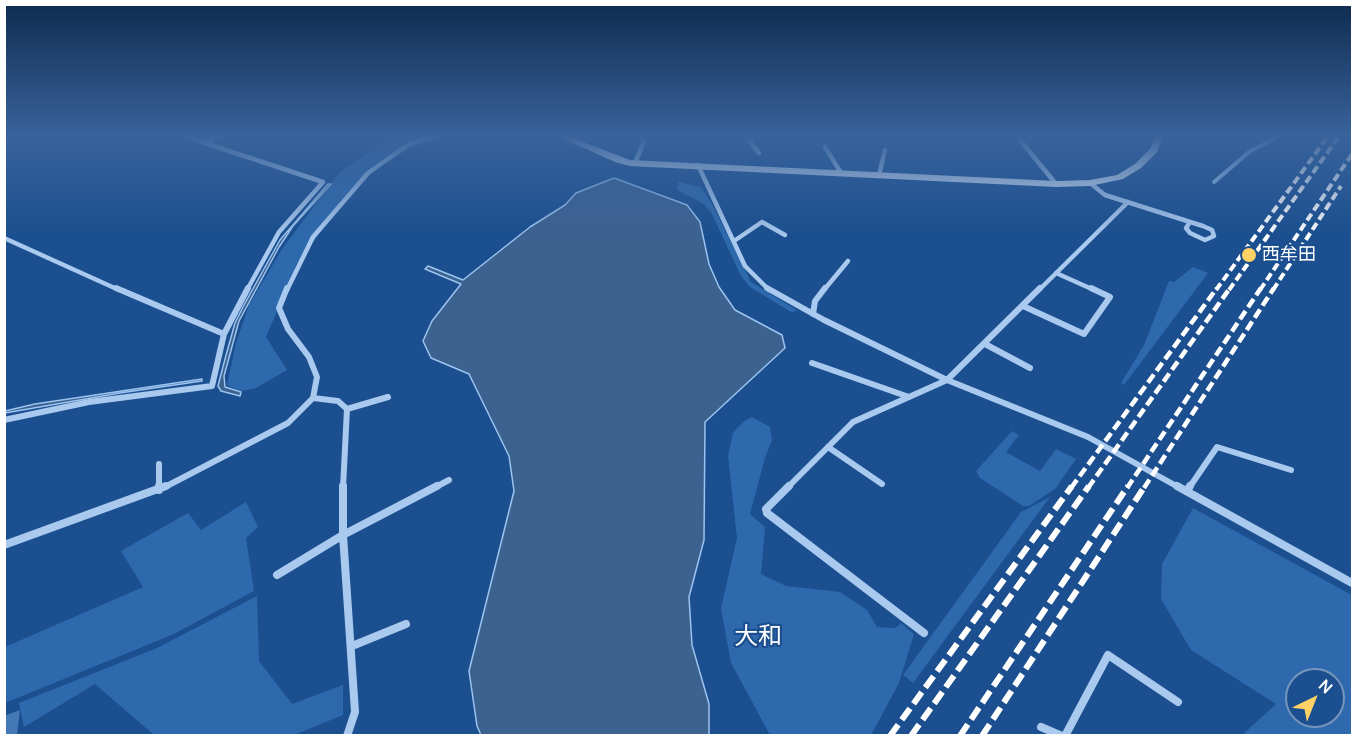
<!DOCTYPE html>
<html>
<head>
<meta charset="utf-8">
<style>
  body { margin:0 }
  #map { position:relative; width:1357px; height:740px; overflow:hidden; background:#1b4f8f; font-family:Manrope,sans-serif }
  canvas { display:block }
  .frame { position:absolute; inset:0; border:6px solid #fff; pointer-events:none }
  .north { position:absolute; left:1285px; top:668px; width:60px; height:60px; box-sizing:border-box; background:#1b4f8f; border:2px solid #7695bc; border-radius:50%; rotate:43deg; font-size:16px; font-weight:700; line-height:24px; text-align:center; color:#fff }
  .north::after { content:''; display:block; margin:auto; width:21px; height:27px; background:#ffd166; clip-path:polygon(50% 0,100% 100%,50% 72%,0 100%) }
</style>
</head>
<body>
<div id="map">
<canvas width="1357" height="740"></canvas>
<div class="frame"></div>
<div class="north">N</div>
</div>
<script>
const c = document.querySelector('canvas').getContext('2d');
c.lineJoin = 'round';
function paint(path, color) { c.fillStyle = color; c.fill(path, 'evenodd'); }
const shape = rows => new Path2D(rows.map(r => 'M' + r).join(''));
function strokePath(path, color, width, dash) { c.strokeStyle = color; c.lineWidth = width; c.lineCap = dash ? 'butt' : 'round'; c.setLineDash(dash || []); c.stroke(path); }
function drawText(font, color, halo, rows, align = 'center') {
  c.font = font + ' Manrope,"Noto Sans JP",sans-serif'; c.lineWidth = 4.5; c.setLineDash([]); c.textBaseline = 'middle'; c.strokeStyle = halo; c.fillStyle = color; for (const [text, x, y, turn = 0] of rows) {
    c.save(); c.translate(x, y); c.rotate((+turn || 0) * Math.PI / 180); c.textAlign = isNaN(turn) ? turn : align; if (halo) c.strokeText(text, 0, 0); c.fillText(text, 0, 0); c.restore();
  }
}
paint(shape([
  [400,135,452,135,414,146,377,167,333,215,297,264,266,337,287,370,256,388,242,391,233,388,227,385,236,343,249,305,282,249,339,173,391,138],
  [678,182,701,187,712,204,751,282,798,311,791,312,750,287,741,276,712,214,704,204,677,190],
  [1193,267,1208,273,1124,385,1121,383,1144,345,1169,281,1174,282],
  [752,417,770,427,772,440,765,458,750,514,765,527,761,574,786,586,840,592,867,610,877,627,895,628,901,623,914,634,899,683,871,735,770,735,731,663,721,608,737,538,728,456,733,433,744,421],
  [1012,431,1019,435,1006,452,1040,471,1056,449,1076,459,1055,489,1029,506,1023,506,980,478,976,471],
  [1050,497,913,683,903,675,1021,512],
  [246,502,258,527,246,538,254,591,174,634,5,703,5,647,143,587,121,551,188,513,201,530],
  [1193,508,1352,595,1352,735,1242,735,1276,704,1191,650,1161,599,1162,564],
  [1297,680,1333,680,1333,716,1297,716],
  [257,596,259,661,292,704,343,685,343,715,294,735,154,735,95,684,24,727,19,703,157,648]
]), '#2e69ad');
const water = shape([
  [614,178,687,205,700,222,709,264,719,287,735,310,782,335,785,348,705,422,704,540,689,597,692,645,709,704,709,735,481,735,477,726,469,671,514,491,509,456,469,374,431,358,423,341,432,321,461,284,425,269,428,266,463,280,530,227,565,205,576,193,614,178],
  [328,184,331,184,293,226,279,247,239,321,224,376,225,387,241,392,240,396,221,391,218,386,225,359,235,323,244,305,280,240,328,184],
  [202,379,202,381,120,393,5,413,5,411,35,404,202,379]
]);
paint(water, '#3c6290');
strokePath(water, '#9cc4f0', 1.5);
strokePath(shape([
  [1214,182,1249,152,1281,135]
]), '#9cc4f0', 4);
paint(shape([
  [20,710,17,735,4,735,4,716]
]), '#4478b7');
strokePath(shape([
  [181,135,323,182,279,232,247,290],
  [745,135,759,153],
  [1016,135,1056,184],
  [207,143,221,135],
  [825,147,841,173],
  [635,163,643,144,642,135],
  [698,165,745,266,769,290],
  [879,175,885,150],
  [1090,183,1105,195,1203,226,1212,230,1214,236,1205,240,1190,233,1186,228,1190,222],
  [4,238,119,290],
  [734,241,762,222,785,235],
  [1056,273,1094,290],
  [287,290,313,237,368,173,409,144,438,135],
  [824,290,848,261],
  [1039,290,1128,202]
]), '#a9c9ee', 4.5);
strokePath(shape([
  [116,288,224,334],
  [287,288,279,308,288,329,309,357,317,377,313,398],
  [767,288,824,320,947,380,1088,437,1180,488],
  [1023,306,1084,334,1110,297,1091,288],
  [813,314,815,301,825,288],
  [985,344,1030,368],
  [812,363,909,397],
  [347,409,388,397],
  [4,420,89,402,212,386,224,334,248,288],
  [828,447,882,484],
  [159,464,159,488],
  [163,488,288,423,313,398,338,401,347,409,343,488],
  [434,488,449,480],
  [787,488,853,422,947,380,1040,288],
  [1189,488,1217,447,1291,470]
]), '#a9c9ee', 6);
strokePath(shape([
  [159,486,159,490],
  [343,486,343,535,355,712,347,736],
  [789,486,766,509,767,513,924,633],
  [1177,486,1352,583],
  [1187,491,1190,486],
  [4,545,166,486],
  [277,575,343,535,437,486],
  [352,646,406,624],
  [1041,727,1062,736],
  [1065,736,1108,655,1178,702]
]), '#a9c9ee', 8);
paint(shape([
  [555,135,565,135,630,160,1056,181,1090,180,1117,175,1135,164,1150,149,1156,135,1164,135,1157,152,1141,168,1123,179,1090,186,1056,187,630,166,615,162,555,135]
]), '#d6e6fa');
strokePath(shape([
  [1216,290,1329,135],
  [1229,290,1340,135],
  [1260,290,1352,154],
  [1273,290,1341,186]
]), '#fff', 4, [8, 4]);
strokePath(shape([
  [1071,488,1217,288],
  [1088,488,1230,288],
  [1127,488,1261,288],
  [1144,488,1274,288]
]), '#fff', 4.5, [10, 4.5]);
strokePath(shape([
  [890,736,1072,486],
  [911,736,1089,486],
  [960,736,1128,486],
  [982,736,1145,486]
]), '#fff', 6, [14, 6]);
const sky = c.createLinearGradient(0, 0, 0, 238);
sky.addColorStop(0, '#0f2b4f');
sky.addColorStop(0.57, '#39639b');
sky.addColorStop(1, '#39639b00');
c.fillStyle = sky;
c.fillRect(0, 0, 1357, 238);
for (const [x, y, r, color] of [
  [1249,255,8,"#ffd166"]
]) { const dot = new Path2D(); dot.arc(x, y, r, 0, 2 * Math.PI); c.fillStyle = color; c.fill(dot); strokePath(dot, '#1b4f8f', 2); }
drawText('18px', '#fff', '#1b4f8f', [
  ["西牟田",1262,255]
], 'left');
drawText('24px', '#fff', '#1b4f8f', [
  ["大和",758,637]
]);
</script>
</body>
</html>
